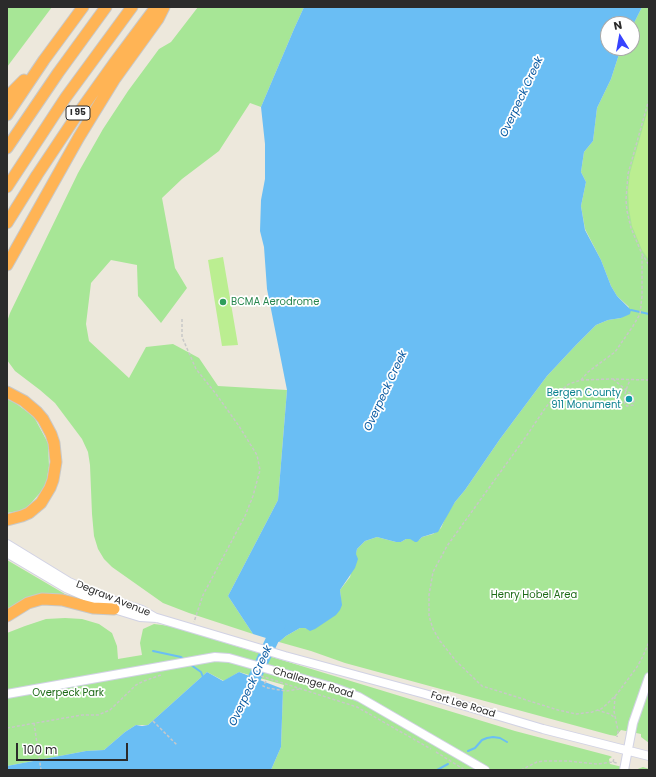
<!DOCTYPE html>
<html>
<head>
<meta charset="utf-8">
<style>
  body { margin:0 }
  #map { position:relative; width:656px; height:777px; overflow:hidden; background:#ede8dc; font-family:Poppins,sans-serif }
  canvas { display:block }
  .frame { position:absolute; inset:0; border:8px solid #2b2b2b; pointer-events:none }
  .north { position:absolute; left:600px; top:16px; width:40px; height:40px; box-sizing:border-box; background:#fff; border:1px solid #aaa; border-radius:50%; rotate:349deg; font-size:11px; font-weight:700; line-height:16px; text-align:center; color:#2b2b2b }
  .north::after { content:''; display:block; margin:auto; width:14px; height:18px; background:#3743ff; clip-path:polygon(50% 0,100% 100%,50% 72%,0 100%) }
  .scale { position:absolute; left:16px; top:743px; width:112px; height:18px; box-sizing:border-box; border:2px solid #2b2b2b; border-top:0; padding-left:5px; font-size:12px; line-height:14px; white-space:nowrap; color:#2b2b2b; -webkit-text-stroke:3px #fff; paint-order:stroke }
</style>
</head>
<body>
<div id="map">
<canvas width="656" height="777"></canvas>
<div class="frame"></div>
<div class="north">N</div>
<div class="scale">100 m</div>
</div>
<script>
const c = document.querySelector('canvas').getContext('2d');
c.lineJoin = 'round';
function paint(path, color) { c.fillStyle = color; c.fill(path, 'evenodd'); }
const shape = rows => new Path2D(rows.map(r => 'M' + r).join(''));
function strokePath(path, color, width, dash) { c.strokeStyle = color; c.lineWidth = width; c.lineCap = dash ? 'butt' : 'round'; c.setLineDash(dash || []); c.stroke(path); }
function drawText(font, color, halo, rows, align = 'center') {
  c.font = font + ' Poppins,sans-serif'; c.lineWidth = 3.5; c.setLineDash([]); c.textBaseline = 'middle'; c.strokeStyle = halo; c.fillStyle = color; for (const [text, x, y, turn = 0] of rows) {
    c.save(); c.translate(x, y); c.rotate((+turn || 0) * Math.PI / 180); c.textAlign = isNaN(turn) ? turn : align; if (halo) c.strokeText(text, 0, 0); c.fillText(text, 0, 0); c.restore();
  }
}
paint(shape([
  [7,7,52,7,7,67],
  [198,7,304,7,294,29,261,107,250,103,219,151,182,179,162,198,175,268,187,288,161,323,138,296,137,265,111,260,91,283,86,324,89,341,129,378,146,347,173,344,199,358,218,386,287,390,278,500,228,596,253,634,189,613,163,603,112,567,104,559,98,549,94,536,92,514,90,465,88,452,82,439,55,403,40,390,15,371,7,360,7,322,10,313,78,173,103,129,128,91,159,49,171,42],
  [642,7,649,7,649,743,641,737,641,734,621,730,616,736,610,735,345,663,311,651,279,642,286,636,300,628,305,628,310,630,341,599,340,590,350,577,357,549,365,541,377,537,396,542,401,542,406,539,410,539,419,540,422,537,433,534,441,528,447,514,455,502,465,490,500,439,547,376,576,345,596,325,608,320,621,318,629,307,617,296,611,286,601,260,585,229,581,206,586,182,581,172,584,152,593,141,597,108,611,79,621,48,632,48,632,27],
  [7,398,9,398,34,417,48,443,49,466,46,486,25,510,7,513],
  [7,560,70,597,7,612],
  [65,618,82,619,99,624,112,633,117,646,118,659,142,655,140,643,143,629,154,624,170,626,515,731,610,756,612,757,609,759,610,764,635,770,643,767,649,769,649,770,271,770,281,747,283,689,284,685,239,672,224,681,207,672,148,725,136,725,125,732,104,750,86,751,7,766,7,633,25,626,46,619]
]), '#a7e696');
paint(shape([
  [649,106,649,260,642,250,632,226,629,209,628,190,630,173],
  [223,257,238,345,222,346,208,260]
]), '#bbee91');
paint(shape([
  [304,7,642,7,632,27,632,24,608,24,608,48,621,48,611,79,597,108,593,141,584,152,581,172,586,182,581,206,585,230,601,260,611,286,617,296,631,310,630,314,628,315,621,318,608,320,596,325,576,345,547,376,500,439,465,490,455,502,438,532,422,537,417,542,415,542,410,539,406,539,401,542,396,542,377,537,365,541,357,549,356,554,358,559,355,568,340,590,342,605,340,610,336,615,315,629,310,631,305,628,300,628,286,636,279,642,253,634,228,596,278,500,287,390,267,289,264,247,260,231,261,200,265,179,265,144,261,107,294,29],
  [207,672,223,681,239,672,283,689,281,747,271,770,7,770,7,766,86,751,104,750,125,732,136,725,142,726,148,725]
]), '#6abef4');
strokePath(shape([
  [631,310,649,314],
  [153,651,181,657,185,660],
  [191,665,201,672,203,677],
  [468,751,475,748,482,740,487,738,493,737,500,738,507,742],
  [437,770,448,764]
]), '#6abef4', 2);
strokePath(shape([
  [247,694,279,625]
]), '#6abef4', 13);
const secondary = shape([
  [7,544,69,582,106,598,142,610,156,618],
  [7,553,66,588,114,609,140,617,157,618,285,656,425,694,543,729,649,756],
  [7,694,215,657,229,658,335,688,359,697,485,770],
  [624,770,633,723,649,677]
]);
const highway = shape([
  [7,97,24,80],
  [7,115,44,60,83,7],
  [7,148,58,73,106,7],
  [7,187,66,97,132,7],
  [7,223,37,175,75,118,115,62,156,7],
  [7,265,79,137,114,80,158,19,164,7],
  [7,392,24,401,37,412,43,419,51,434,54,443,56,462,53,480,50,488,41,503,29,513,22,516,7,520],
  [7,616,28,603,42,599,62,600,93,608,114,609]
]);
strokePath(secondary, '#d1d2e4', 10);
strokePath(highway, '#c8c8c8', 13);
strokePath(shape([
  [649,99,628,174,626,200,627,211,631,228,642,254,649,265],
  [182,319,182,337,196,369,216,394,239,426,257,455,260,470,253,496,245,516,203,595,194,622],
  [613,379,626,390,631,394,633,396,634,400,633,405,627,406,625,405,624,399,625,394,626,390,630,380],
  [581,380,588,372,615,352,633,326,640,314,642,296,642,254],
  [649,380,612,379,581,380,569,384,559,392,546,407,525,438,447,546,433,572,429,595,429,616,433,629,440,641,456,661,482,686,558,710,576,714,592,712,601,709,607,704,617,694,637,667,643,656,649,642],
  [261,676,357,707,431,749],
  [266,681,263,686,268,688,286,691,299,689],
  [615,696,614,711,618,731,617,737],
  [597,710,610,714,614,717],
  [153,721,177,745],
  [34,723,41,770],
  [7,728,82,715,98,715,110,710,136,685,144,681,161,675],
  [436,752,465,770],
  [613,762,614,758],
  [521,770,537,762,544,761,568,761,597,764,613,762,617,763]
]), '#c8c8c8', 1.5, [3, 2]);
strokePath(secondary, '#fff', 8);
strokePath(highway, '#ffb455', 11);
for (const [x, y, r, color] of [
  [223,302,4,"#2e9e5b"],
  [629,399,4,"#0f9aa8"]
]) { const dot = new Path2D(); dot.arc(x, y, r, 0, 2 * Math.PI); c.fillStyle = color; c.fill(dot); strokePath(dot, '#fff', 1.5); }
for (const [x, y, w] of [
  [78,113,24]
]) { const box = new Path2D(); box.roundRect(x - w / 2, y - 7, w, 14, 3); c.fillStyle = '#fff'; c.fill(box); strokePath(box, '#2b2b2b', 1); }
drawText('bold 9px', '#2b2b2b', null, [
  ["I 95",78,113]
]);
drawText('10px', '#27864d', '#fff', [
  ["BCMA Aerodrome",231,302]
], 'left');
drawText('10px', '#0d838f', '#fff', [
  ["Bergen County",621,393],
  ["911 Monument",621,405]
], 'right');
drawText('10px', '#1e6b17', '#fff', [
  ["Henry Hobel Area",534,595],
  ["Overpeck Park",68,693]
]);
drawText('10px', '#2b2b2b', '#fff', [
  ["Degraw Avenue",113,599,22],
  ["Challenger Road",313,683,17],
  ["Fort Lee Road",463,705,17]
]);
drawText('italic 11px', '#0859a1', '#fff', [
  ["Overpeck Creek",522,97,-65],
  ["Overpeck Creek",386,391,-65],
  ["Overpeck Creek",251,686,-65]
]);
</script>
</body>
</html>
